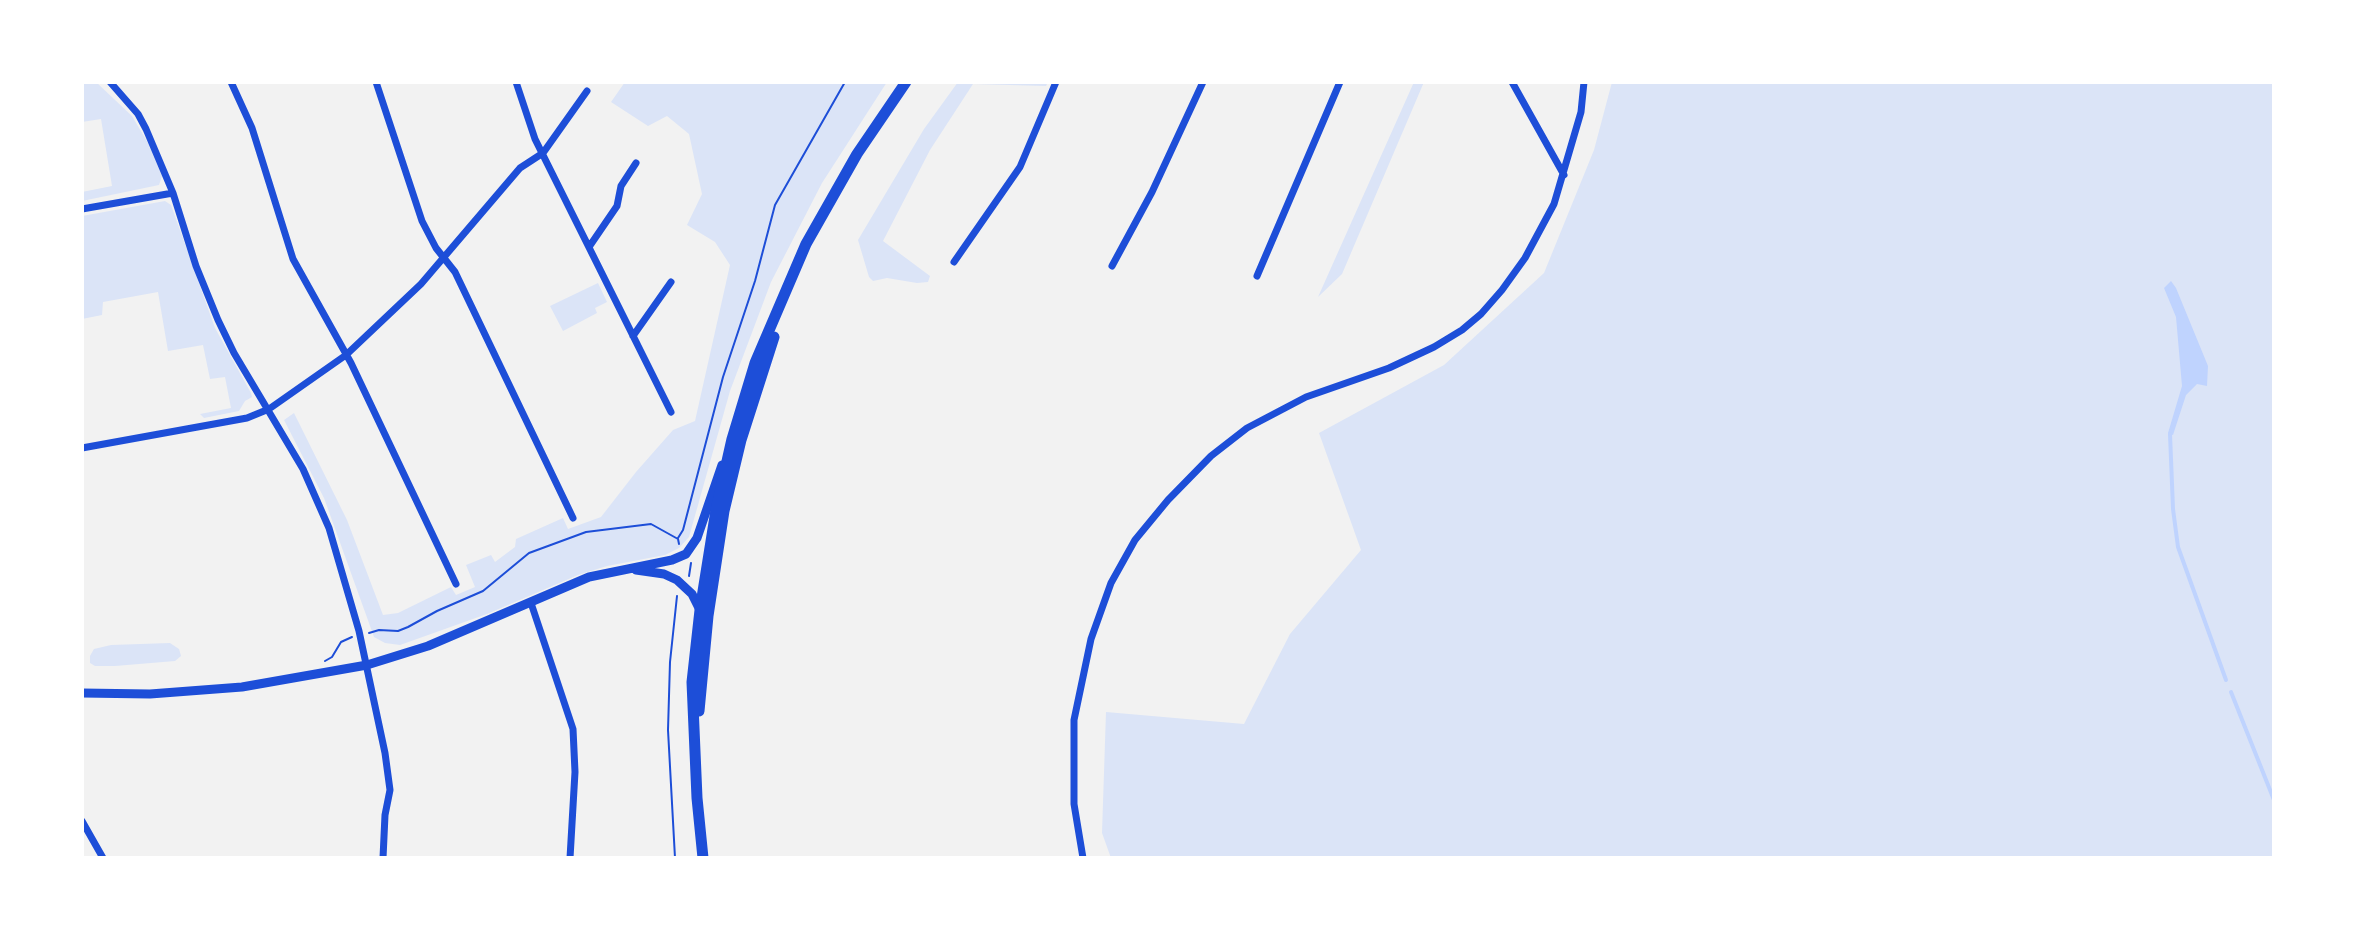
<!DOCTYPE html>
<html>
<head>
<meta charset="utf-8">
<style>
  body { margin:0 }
  #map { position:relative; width:2356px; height:940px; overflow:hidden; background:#f2f2f2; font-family:Lato,sans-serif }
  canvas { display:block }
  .frame { position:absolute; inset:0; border:84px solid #fff; pointer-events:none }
</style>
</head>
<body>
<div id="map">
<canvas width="2356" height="940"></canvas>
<div class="frame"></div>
</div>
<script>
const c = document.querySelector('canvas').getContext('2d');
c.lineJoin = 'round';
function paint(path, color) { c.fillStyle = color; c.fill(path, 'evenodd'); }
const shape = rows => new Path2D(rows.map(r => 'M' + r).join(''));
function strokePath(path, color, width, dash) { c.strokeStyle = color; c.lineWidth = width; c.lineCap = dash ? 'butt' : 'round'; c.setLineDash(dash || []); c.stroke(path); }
paint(shape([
  [82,82,96,82,132,116,148,143,162,176,159,185,82,201,82,192,112,186,101,119,82,122],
  [625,82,887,82,822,183,771,282,730,391,689,537,679,548,665,555,607,566,578,575,487,614,400,645,385,643,374,637,324,498,284,420,294,413,347,520,383,615,398,613,451,587,456,595,475,587,466,565,491,555,495,562,515,547,516,539,563,518,568,529,601,517,636,472,673,430,695,421,730,265,715,242,687,225,702,194,689,134,667,116,648,126,611,102],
  [958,82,1048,82,1046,86,973,84,930,150,883,241,930,276,928,282,917,283,887,278,873,281,869,277,858,240,924,129],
  [1414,82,1424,82,1342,274,1318,297],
  [1612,82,2274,82,2274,858,1111,858,1102,833,1106,712,1244,724,1290,634,1361,550,1319,433,1444,365,1544,273,1594,150],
  [165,201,171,205,215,328,251,393,252,397,245,401,239,411,204,418,200,414,231,408,225,377,210,379,203,345,168,351,158,292,103,302,102,315,82,319,82,216],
  [598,283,607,302,595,308,597,313,563,331,550,306],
  [170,643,179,649,181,656,175,661,115,666,95,666,90,663,90,656,94,649,111,645]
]), '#dbe4f7');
paint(shape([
  [2171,281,2176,288,2208,366,2207,386,2197,384,2186,395,2173,435,2168,433,2182,386,2176,317,2164,288]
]), '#bfd3fe');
strokePath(shape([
  [2170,434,2173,509,2178,547,2226,680],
  [2231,692,2274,800]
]), '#bfd3fe', 4);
strokePath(shape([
  [678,538,683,530,723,377,755,281,775,205,845,82],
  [689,576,691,563],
  [369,633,379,630,398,631,408,627,437,611,483,591,529,553,586,532,651,524,678,539,679,544],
  [325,661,332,657,341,642,352,637],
  [675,858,668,730,670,662,677,596]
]), '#1d4ed8', 2);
strokePath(shape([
  [110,82,138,114,146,129,173,193,196,266,218,320,234,353,303,469,329,528,359,631,385,753,390,790,385,815,383,858],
  [231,82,252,128,293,259,351,363,456,584],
  [376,82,422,221,436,248,455,272,573,518],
  [516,82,535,139,671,412],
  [1512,82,1564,175],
  [82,209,173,193],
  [589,247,617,206,621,186,636,163],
  [954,262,1020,167,1056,82],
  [1112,266,1152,192,1203,82],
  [1257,276,1340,82],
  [633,336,671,282],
  [82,448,247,418,269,409,346,355,421,284,520,168,543,153,587,91],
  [531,603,573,729,575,772,570,858],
  [82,821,103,858],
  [1083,858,1074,804,1074,720,1091,639,1111,583,1135,540,1168,500,1211,456,1247,428,1306,397,1389,368,1434,347,1462,330,1481,314,1502,290,1525,258,1554,204,1581,112,1584,82]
]), '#1d4ed8', 7);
strokePath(shape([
  [636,570,664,574,677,580,692,594,700,610],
  [82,693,150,694,242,687,367,665,428,646,589,577,672,560,686,554,697,538,722,465]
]), '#1d4ed8', 9);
strokePath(shape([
  [699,711,708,616,724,511,741,440,774,337],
  [703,858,697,798,692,682,700,610,716,510,732,439,755,363,806,244,857,154,906,82]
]), '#1d4ed8', 11);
</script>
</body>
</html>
